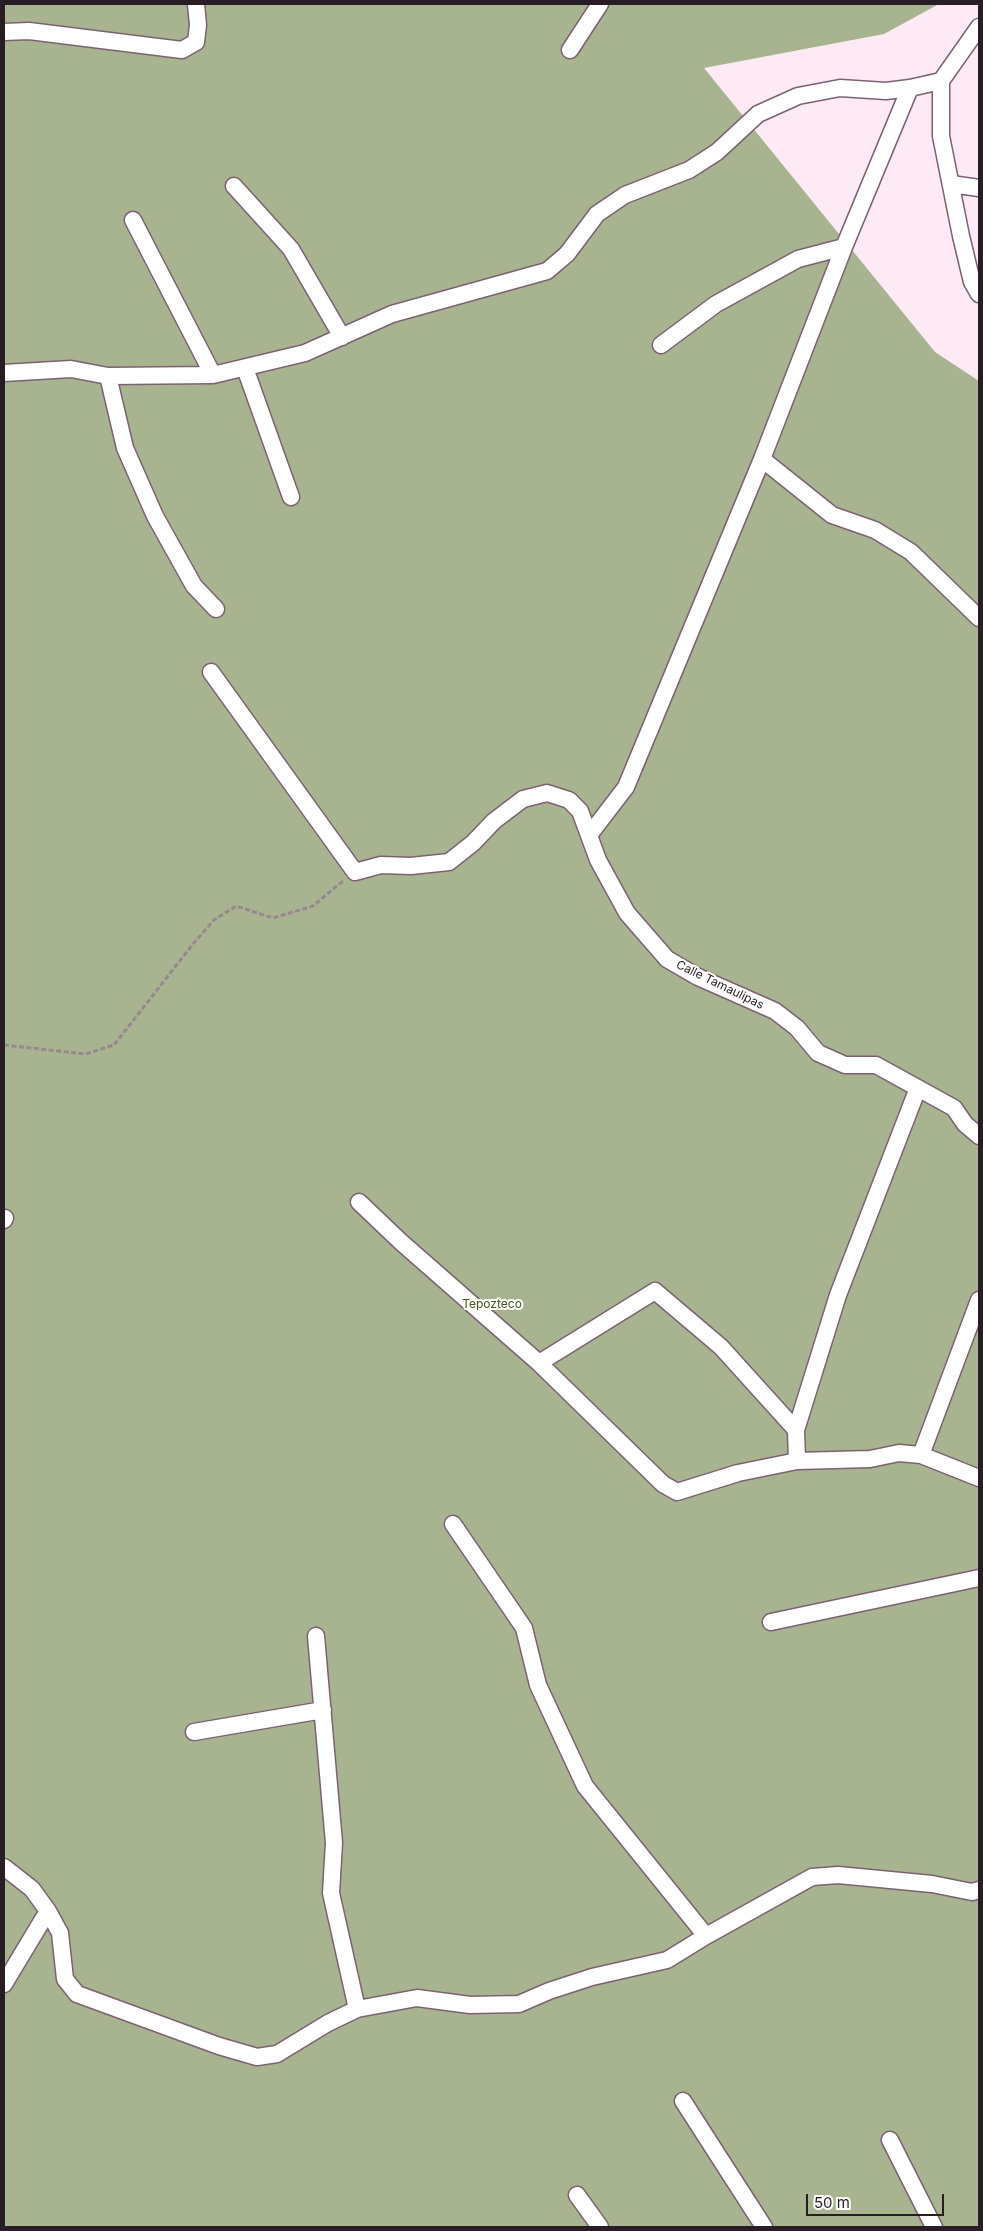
<!DOCTYPE html>
<html>
<head>
<meta charset="utf-8">
<style>
  body { margin:0 }
  #map { position:relative; width:983px; height:2231px; overflow:hidden; background:#fdeaf5; font-family:Inter,sans-serif }
  canvas { display:block }
  .frame { position:absolute; inset:0; border:5px solid #281d24; pointer-events:none }
  .scale { position:absolute; left:806px; top:2194px; width:138px; height:22px; box-sizing:border-box; border:2px solid #281d24; border-top:0; padding-left:6px; font-size:15px; line-height:18px; white-space:nowrap; color:#281d24; -webkit-text-stroke:4px #fdfdfd; paint-order:stroke }
</style>
</head>
<body>
<div id="map">
<canvas width="983" height="2231"></canvas>
<div class="frame"></div>
<div class="scale">50 m</div>
</div>
<script>
const c = document.querySelector('canvas').getContext('2d');
c.lineJoin = 'round';
function paint(path, color) { c.fillStyle = color; c.fill(path, 'evenodd'); }
const shape = rows => new Path2D(rows.map(r => 'M' + r).join(''));
function strokePath(path, color, width, dash) { c.strokeStyle = color; c.lineWidth = width; c.lineCap = dash ? 'butt' : 'round'; c.setLineDash(dash || []); c.stroke(path); }
function drawText(font, color, halo, rows, align = 'center') {
  c.font = font + ' Inter,sans-serif'; c.lineWidth = 4; c.setLineDash([]); c.textBaseline = 'middle'; c.strokeStyle = halo; c.fillStyle = color; for (const [text, x, y, turn = 0] of rows) {
    c.save(); c.translate(x, y); c.rotate((+turn || 0) * Math.PI / 180); c.textAlign = isNaN(turn) ? turn : align; if (halo) c.strokeText(text, 0, 0); c.fillText(text, 0, 0); c.restore();
  }
}
paint(shape([
  [4,4,939,4,884,34,704,68,935,352,979,381,979,2227,4,2227]
]), '#a8b490');
const street = shape([
  [979,27,941,81,941,136,961,236,972,282,979,294],
  [4,32,29,31,182,50,196,42,198,25,196,4],
  [570,50,600,4],
  [951,184,979,188],
  [234,186,291,249,342,337],
  [133,220,213,375],
  [661,345,716,304,798,259,844,247],
  [245,368,291,497],
  [4,373,71,369,108,376,213,375,305,353,392,314,547,271,567,254,597,214,625,195,689,170,717,152,758,114,798,96,840,88,886,91,910,88,941,81],
  [108,376,125,448,155,516,194,586,216,609],
  [762,459,832,515,875,530,911,552,979,618],
  [211,672,355,872,381,865,411,866,449,862,473,843,494,821,523,799,547,793,569,800,580,811,598,860,627,913,667,959,698,977,775,1011,797,1028,818,1053,845,1065,876,1065,954,1108,965,1124,979,1136],
  [590,834,626,787,762,459,844,247,910,88],
  [359,1202,401,1242,539,1363,663,1484,677,1492,738,1473,797,1461,870,1459,899,1453,921,1455,979,1478],
  [4,1220,5,1218],
  [539,1363,655,1291,721,1347,796,1430,797,1461],
  [796,1430,838,1295,918,1088],
  [921,1455,979,1300],
  [453,1524,524,1628,538,1685,585,1786,706,1936],
  [771,1622,979,1578],
  [316,1636,334,1843,331,1893,357,2009],
  [194,1732,323,1710],
  [4,1867,32,1889,48,1911,60,1933,65,1979,77,1994,219,2046,257,2057,277,2054,328,2023,357,2009,417,1998,470,2005,519,2004,549,1991,592,1977,667,1960,706,1936,812,1877,838,1875,932,1884,972,1892,979,1890],
  [4,1984,48,1911],
  [683,2101,764,2227],
  [890,2140,934,2227],
  [577,2195,600,2227]
]);
strokePath(street, '#7c6172', 19);
strokePath(shape([
  [4,1045,85,1054,114,1045,193,944,214,920,236,906,273,918,313,906,343,881]
]), '#968790', 3, [5, 2.5]);
strokePath(street, '#fff', 16);
drawText('12px', '#281d24', '#fdfdfd', [
  ["Calle Tamaulipas",720,985,26]
]);
drawText('12px', '#46551e', '#fdfdfd', [
  ["Tepozteco",492,1304]
]);
</script>
</body>
</html>
